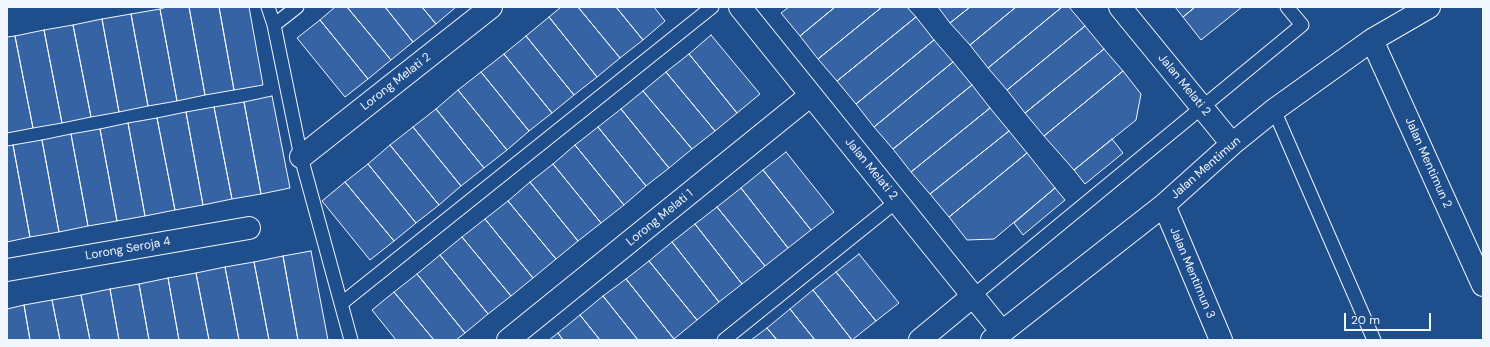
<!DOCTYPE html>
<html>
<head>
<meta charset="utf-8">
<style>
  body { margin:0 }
  #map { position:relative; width:1490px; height:347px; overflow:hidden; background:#1f4e8c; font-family:"DM Sans",sans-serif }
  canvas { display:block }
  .frame { position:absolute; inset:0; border:8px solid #f2f6ff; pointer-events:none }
  .scale { position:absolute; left:1344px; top:313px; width:87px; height:18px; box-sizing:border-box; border:2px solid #f2f6ff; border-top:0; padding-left:5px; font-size:12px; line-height:14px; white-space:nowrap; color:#f2f6ff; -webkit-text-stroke:3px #1f4e8c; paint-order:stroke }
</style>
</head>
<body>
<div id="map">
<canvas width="1490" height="347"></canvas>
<div class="frame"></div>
<div class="scale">20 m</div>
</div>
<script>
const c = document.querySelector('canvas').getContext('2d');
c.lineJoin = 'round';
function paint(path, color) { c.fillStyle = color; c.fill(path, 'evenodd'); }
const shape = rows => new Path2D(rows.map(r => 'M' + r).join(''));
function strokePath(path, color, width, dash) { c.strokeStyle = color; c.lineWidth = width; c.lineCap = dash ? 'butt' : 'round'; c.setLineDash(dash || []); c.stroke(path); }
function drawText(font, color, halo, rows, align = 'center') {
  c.font = font + ' "DM Sans",sans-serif'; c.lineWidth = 3; c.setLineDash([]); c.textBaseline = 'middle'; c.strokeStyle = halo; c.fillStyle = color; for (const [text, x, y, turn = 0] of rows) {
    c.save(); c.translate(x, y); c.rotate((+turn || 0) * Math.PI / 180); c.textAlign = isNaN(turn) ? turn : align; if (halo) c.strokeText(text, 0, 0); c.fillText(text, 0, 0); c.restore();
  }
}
const building = shape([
  [167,7,189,7,205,95,177,101,160,9,167,7],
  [189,7,219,7,234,90,205,95,189,7],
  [219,7,249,7,263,85,234,90,219,7],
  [335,7,347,7,391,60,368,79,320,20,335,7],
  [347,7,385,7,413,42,391,60,347,7],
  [385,7,422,7,436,24,413,42,385,7],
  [422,7,456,7,436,24,422,7],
  [561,7,578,7,620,58,597,77,549,17,561,7],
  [578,7,616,7,643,40,620,58,578,7],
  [616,7,654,7,665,21,643,40,616,7],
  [789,7,835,7,800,36,781,13,789,7],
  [835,7,882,7,818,59,800,36,835,7],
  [882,7,907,7,916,17,837,81,818,59,882,7],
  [938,7,970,7,950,23,938,7],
  [970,7,1016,7,970,45,950,23,970,7],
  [1016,7,1062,7,988,68,970,45,1016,7],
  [1062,7,1069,7,1085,26,1007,90,988,68,1062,7],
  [1175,7,1195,7,1183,17,1175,7],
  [1195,7,1242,7,1201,40,1183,17,1195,7],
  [160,9,177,101,148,106,131,14,160,9],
  [131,14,148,106,119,112,102,19,131,14],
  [549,17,597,77,574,95,526,36,549,17],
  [916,17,934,40,856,104,837,81,916,17],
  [102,19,119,112,91,117,73,25,102,19],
  [320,20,368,79,345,97,297,38,320,20],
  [73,25,91,117,62,123,44,30,73,25],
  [1085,26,1104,49,1025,113,1007,90,1085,26],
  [44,30,62,123,33,128,15,36,44,30],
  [711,35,760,94,737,113,689,54,711,35],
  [15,36,33,128,7,133,7,37,15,36],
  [526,36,574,95,552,113,504,54,526,36],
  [934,40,953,62,874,127,856,104,934,40],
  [1104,49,1123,71,1044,136,1025,113,1104,49],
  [504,54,552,113,529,131,481,72,504,54],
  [689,54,737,113,715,131,666,72,689,54],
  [953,62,972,85,893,149,874,127,953,62],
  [1123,71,1141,94,1136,120,1074,170,1044,136,1123,71],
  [481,72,529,131,507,150,458,90,481,72],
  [666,72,715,131,692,149,643,91,666,72],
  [972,85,990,108,911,172,893,149,972,85],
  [458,90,507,150,484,168,436,109,458,90],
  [643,91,692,149,669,168,621,109,643,91],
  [272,96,290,188,261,194,244,102,272,96],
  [244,102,261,194,232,199,214,107,244,102],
  [214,107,232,199,203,205,186,112,214,107],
  [990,108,1009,131,930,194,911,172,990,108],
  [436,109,484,168,461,186,413,127,436,109],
  [621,109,669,168,646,186,598,127,621,109],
  [186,112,203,205,175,210,157,118,186,112],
  [157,118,175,210,145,216,128,123,157,118],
  [128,123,145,216,117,221,100,129,128,123],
  [413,127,461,186,439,205,390,145,413,127],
  [598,127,646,186,624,205,575,145,598,127],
  [100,129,117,221,88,226,71,134,100,129],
  [1009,131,1027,153,949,217,930,194,1009,131],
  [71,134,88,226,59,232,42,140,71,134],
  [1112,139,1123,153,1085,184,1074,170,1112,139],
  [42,140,59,232,30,237,13,145,42,140],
  [13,145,30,237,7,242,7,146,13,145],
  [390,145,439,205,416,223,368,164,390,145],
  [575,145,624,205,601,223,553,164,575,145],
  [786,152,834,212,811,230,763,170,786,152],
  [1027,153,1055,188,994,239,967,240,949,217,1027,153],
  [368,164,416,223,394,241,345,182,368,164],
  [553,164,601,223,578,241,530,182,553,164],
  [763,170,811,230,788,248,741,188,763,170],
  [345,182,394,241,370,260,322,201,345,182],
  [530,182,578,241,556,259,508,201,530,182],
  [741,188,788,248,765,266,717,207,741,188],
  [1055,188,1065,200,1023,235,1014,223,1055,188],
  [508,201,556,259,533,278,485,219,508,201],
  [717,207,765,266,742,284,695,224,717,207],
  [485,219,533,278,511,296,462,237,485,219],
  [695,224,742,284,719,302,672,242,695,224],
  [462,237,511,296,488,314,440,255,462,237],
  [672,242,719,302,697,320,649,261,672,242],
  [311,251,328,340,298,340,283,256,311,251],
  [859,254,899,303,876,321,836,272,859,254],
  [440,255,488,314,465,333,417,274,440,255],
  [283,256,298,340,269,340,254,262,283,256],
  [649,261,697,320,674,339,626,279,649,261],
  [254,262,269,340,239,340,225,267,254,262],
  [225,267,239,340,209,340,196,273,225,267],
  [836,272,876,321,852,340,813,290,836,272],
  [196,273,209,340,179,340,168,278,196,273],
  [417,274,465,333,456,340,434,340,394,292,417,274],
  [168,278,179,340,149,340,139,284,168,278],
  [626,279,674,339,672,340,638,340,603,296,626,279],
  [139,284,149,340,119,340,110,289,139,284],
  [110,289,119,340,90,340,81,295,110,289],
  [813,290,852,340,815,340,790,309,813,290],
  [394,292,434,340,396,340,372,310,394,292],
  [81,295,90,340,60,340,52,300,81,295],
  [603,296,638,340,600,340,580,315,603,296],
  [52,300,60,340,30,340,24,305,52,300],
  [24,305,30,340,7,340,7,309,24,305],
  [790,309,815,340,777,340,767,328,790,309],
  [580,315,600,340,563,340,558,333,580,315],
  [767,328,777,340,751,340,767,328],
  [558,333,563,340,549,340,558,333]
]);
paint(building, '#3563a3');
strokePath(building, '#f2f6ff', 1);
const lane = shape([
  [268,7,274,25,301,157,351,340],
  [274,25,297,7],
  [1274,110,1374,340],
  [973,296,1302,25,1287,7],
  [342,303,712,7],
  [724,340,897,201]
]);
const street = shape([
  [740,7,1002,332],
  [1120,7,1232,144],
  [1372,40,1483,285],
  [301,157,491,7],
  [1164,205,1221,340],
  [7,270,249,228],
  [508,340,811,95],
  [920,340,973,296],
  [992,340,1164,205,1232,144,1274,110,1372,40,1429,7]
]);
strokePath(lane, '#f2f6ff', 15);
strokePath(street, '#f2f6ff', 24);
strokePath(lane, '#1f4e8c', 13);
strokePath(street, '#1f4e8c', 22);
drawText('12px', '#f2f6ff', '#1f4e8c', [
  ["Lorong Melati 2",396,82,-38],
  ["Jalan Melati 2",1184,85,51],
  ["Jalan Mentimun 2",1428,163,66],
  ["Jalan Mentimun",1206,168,-41],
  ["Jalan Melati 2",871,169,51],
  ["Lorong Melati 1",660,218,-39],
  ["Lorong Seroja 4",128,249,-10],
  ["Jalan Mentimun 3",1192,273,67]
]);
</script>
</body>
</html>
